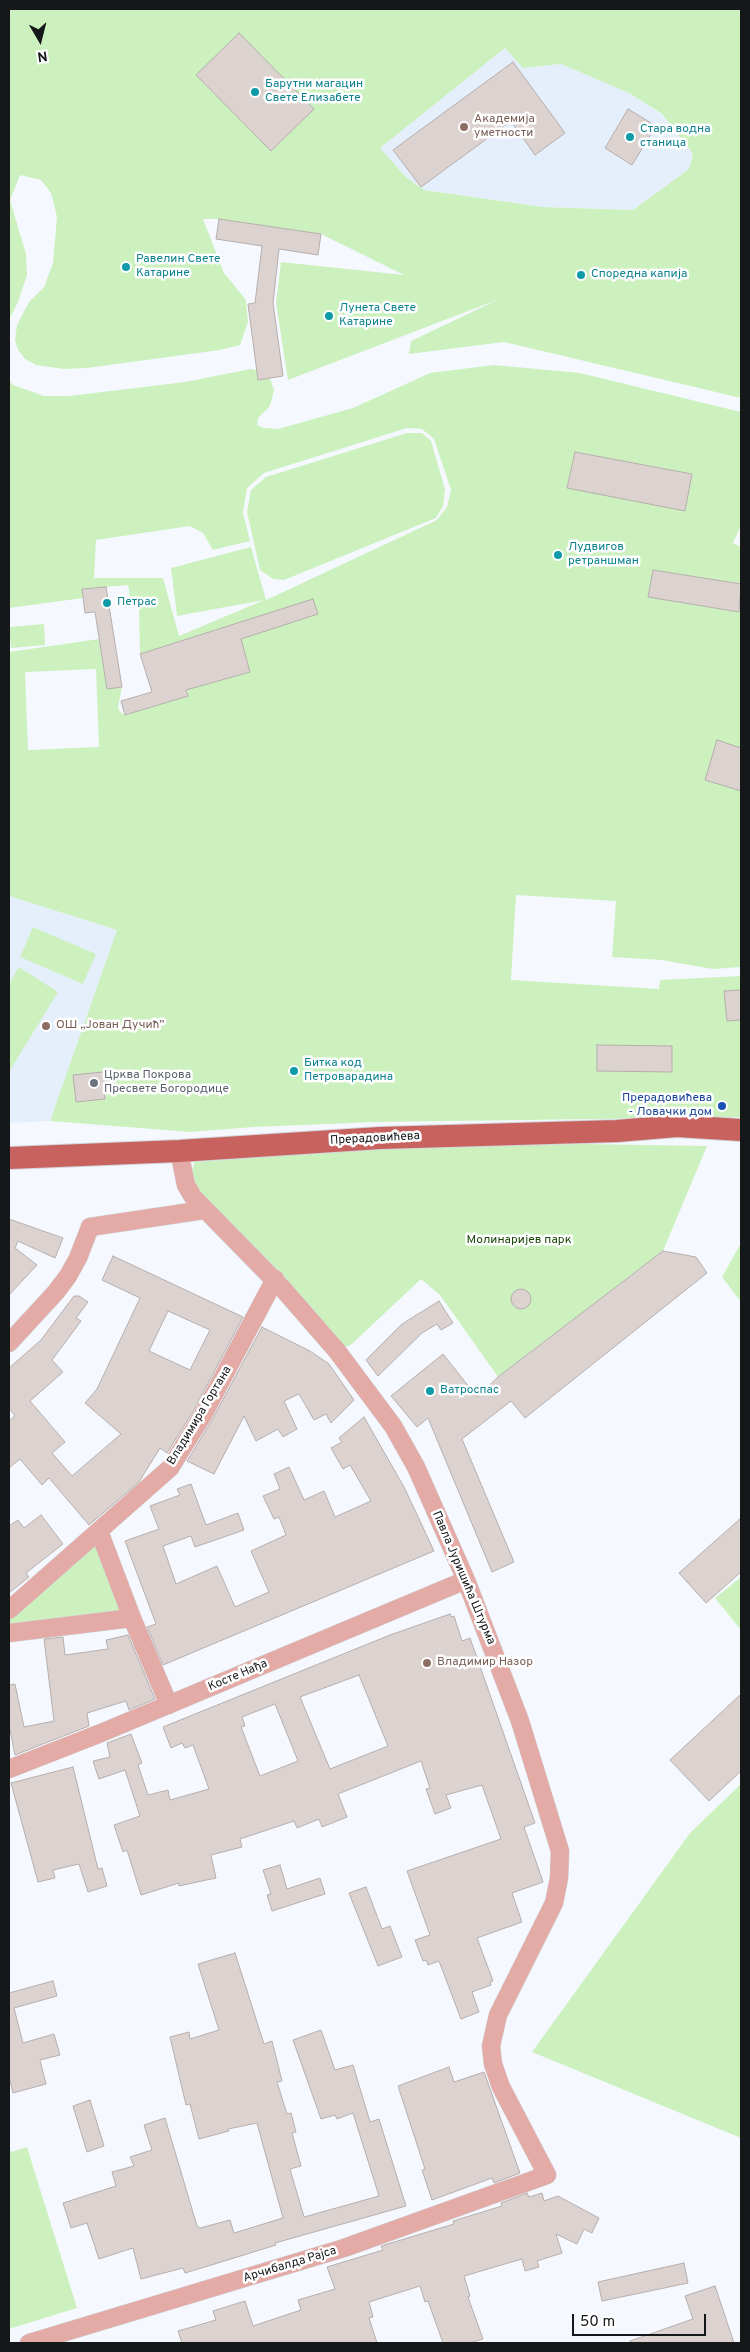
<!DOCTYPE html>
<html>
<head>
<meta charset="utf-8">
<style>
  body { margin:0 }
  #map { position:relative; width:750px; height:2352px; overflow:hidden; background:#f5f9ff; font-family:Overpass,sans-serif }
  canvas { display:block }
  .frame { position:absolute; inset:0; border:10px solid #151719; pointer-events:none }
  .north { position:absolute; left:15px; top:15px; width:50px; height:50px; -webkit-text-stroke:4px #fff; paint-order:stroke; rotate:172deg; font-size:14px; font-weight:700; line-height:20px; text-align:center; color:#151719 }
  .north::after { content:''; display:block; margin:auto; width:18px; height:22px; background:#151719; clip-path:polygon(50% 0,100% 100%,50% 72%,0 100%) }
  .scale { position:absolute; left:572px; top:2314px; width:134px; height:22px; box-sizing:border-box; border:2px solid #151719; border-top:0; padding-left:6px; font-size:15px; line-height:18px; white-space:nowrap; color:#151719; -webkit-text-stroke:4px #fff; paint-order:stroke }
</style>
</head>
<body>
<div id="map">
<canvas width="750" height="2352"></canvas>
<div class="frame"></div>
<div class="north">N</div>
<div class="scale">50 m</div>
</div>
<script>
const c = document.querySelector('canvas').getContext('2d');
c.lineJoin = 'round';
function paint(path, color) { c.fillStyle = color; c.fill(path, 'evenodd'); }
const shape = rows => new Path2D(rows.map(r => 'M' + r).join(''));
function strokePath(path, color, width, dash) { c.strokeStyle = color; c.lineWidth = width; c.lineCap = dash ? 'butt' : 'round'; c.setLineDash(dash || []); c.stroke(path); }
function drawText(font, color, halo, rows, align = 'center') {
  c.font = font + ' Overpass,sans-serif'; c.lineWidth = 5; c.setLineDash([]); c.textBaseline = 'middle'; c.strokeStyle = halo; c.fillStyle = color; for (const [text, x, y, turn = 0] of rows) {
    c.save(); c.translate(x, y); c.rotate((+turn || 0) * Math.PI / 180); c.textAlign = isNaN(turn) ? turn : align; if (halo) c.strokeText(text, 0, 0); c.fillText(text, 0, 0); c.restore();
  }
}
paint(shape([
  [505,48,523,68,561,64,629,93,661,114,693,154,689,169,633,210,543,207,424,190,406,177,379,148],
  [9,896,118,930,50,1121,9,1123]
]), '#e5effc');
paint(shape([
  [9,9,741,9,741,398,504,342,409,354,411,341,497,300,288,380,276,303,281,262,404,275,321,234,219,219,203,219,224,273,246,300,248,322,240,345,220,350,87,368,64,369,36,365,25,359,18,350,15,340,17,325,29,302,44,287,53,263,57,217,51,193,41,180,20,175,10,200,26,254,27,275,18,302,9,320],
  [505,48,523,68,561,64,629,93,662,114,693,154,689,169,633,210,543,207,424,190,406,177,380,148],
  [494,365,580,373,741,412,741,525,733,543,741,547,741,584,653,570,648,597,739,612,741,601,741,967,713,969,661,960,612,957,616,901,516,895,511,980,659,989,660,980,741,976,741,1117,377,1122,254,1127,191,1132,50,1121,117,930,9,896,9,652,99,639,107,689,122,687,118,707,120,712,125,715,188,696,185,676,152,652,140,654,139,605,130,597,128,585,82,589,83,598,9,608,9,380,13,385,44,396,69,396,185,382,251,369,268,373,274,390,270,406,258,418,257,425,264,428,278,429,353,408,430,373],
  [407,428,422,429,434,439,451,490,447,507,437,520,266,600,251,547,171,568,177,616,264,600,179,636,163,578,94,578,96,540,190,526,203,533,213,550,250,541,243,513,247,488,264,473],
  [575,452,691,474,567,488],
  [243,648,250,672,201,686],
  [96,669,99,747,28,750,25,672],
  [407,433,422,433,431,441,445,489,443,506,436,518,284,580,273,579,260,570,247,512,251,490,266,477],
  [44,624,45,645,11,648,9,627],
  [33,927,96,954,83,984,20,957],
  [19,967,58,992,9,1072,9,984],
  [583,1144,707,1146,663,1251,498,1377,440,1295,421,1279,352,1344,337,1351,186,1185,195,1162,376,1148],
  [741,1243,741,1302,722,1277],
  [99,1531,132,1618,9,1633,9,1610],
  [741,1577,741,1630,715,1598],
  [741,1784,741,2138,532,2052,690,1833],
  [9,2145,11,2152,27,2147,77,2308,9,2329]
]), '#ccf1bf');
const building = shape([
  [239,33,314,109,271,151,196,75,239,33],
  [513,62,565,133,535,155,511,121,421,187,393,150,513,62],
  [628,109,656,126,632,165,605,148,628,109],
  [219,219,321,234,318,255,279,249,273,303,283,376,258,380,248,304,255,303,262,246,216,239,219,219],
  [575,452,692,474,685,511,567,488,575,452],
  [653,570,741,584,739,612,648,597,653,570],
  [106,587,122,687,107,689,95,612,85,613,82,589,106,587],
  [313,599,318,614,241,639,250,672,186,690,188,696,125,715,121,701,152,692,140,654,313,599],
  [717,740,741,748,741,791,705,780,717,740],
  [741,990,741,1020,727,1021,724,991,741,990],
  [597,1045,672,1046,672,1072,597,1071,597,1045],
  [112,1071,114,1091,104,1092,105,1099,76,1102,73,1075,112,1071],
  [9,1219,63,1238,55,1258,18,1241,15,1248,37,1265,9,1295,9,1219],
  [663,1251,696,1257,707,1273,525,1418,511,1401,462,1439,514,1562,492,1572,428,1418,417,1427,391,1396,443,1354,477,1397,498,1377,663,1251],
  [113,1256,243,1317,194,1410,167,1453,160,1448,139,1482,89,1525,49,1478,42,1485,20,1459,9,1468,9,1421,15,1416,9,1408,9,1368,41,1340,74,1296,79,1296,88,1302,76,1318,81,1321,52,1360,63,1372,30,1401,65,1442,52,1453,72,1476,121,1434,85,1403,97,1389,140,1298,102,1280,113,1256],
  [168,1311,210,1330,190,1370,149,1351,168,1311],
  '511 1299a10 10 0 1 1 20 0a10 10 0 1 1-20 0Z',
  [439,1301,453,1323,441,1330,437,1324,422,1333,378,1376,366,1360,402,1324,439,1301],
  [262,1327,310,1351,329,1364,354,1400,331,1423,326,1414,314,1420,299,1394,284,1401,297,1429,283,1437,278,1429,256,1441,244,1416,214,1474,187,1461,212,1420,262,1327],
  [364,1417,404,1487,434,1551,163,1665,147,1627,156,1624,125,1541,159,1529,150,1506,180,1495,177,1489,191,1484,206,1525,238,1513,244,1530,195,1547,191,1536,163,1546,176,1584,217,1566,235,1607,269,1592,251,1551,286,1535,279,1517,274,1519,263,1496,280,1489,274,1474,289,1467,304,1500,324,1491,335,1517,371,1501,350,1465,343,1469,331,1448,342,1442,339,1438,364,1417],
  [41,1515,63,1544,26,1573,29,1577,9,1593,9,1526,18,1520,24,1528,41,1515],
  [741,1518,741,1572,706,1603,679,1573,741,1518],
  [450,1614,451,1617,454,1616,462,1641,470,1638,535,1823,524,1827,543,1882,512,1893,522,1922,477,1938,493,1981,490,1982,491,1985,472,1992,479,2012,461,2019,439,1961,428,1965,426,1960,423,1961,415,1940,430,1935,407,1871,501,1839,482,1785,446,1795,451,1808,435,1814,426,1789,430,1788,421,1761,338,1794,347,1817,322,1827,319,1819,297,1828,294,1821,240,1839,242,1847,211,1855,216,1878,179,1886,179,1883,141,1895,127,1850,123,1852,114,1825,140,1816,125,1770,99,1779,93,1761,110,1757,107,1743,131,1734,142,1763,138,1765,148,1795,168,1790,170,1800,209,1789,193,1745,185,1748,182,1743,171,1748,163,1727,390,1635,450,1614],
  [359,1675,388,1746,330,1769,300,1697,359,1675],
  [275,1704,298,1761,260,1776,241,1727,245,1726,242,1717,275,1704],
  [128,1635,155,1699,129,1710,126,1701,87,1713,89,1726,15,1755,9,1725,9,1685,15,1684,24,1727,54,1721,44,1639,63,1637,65,1655,108,1649,106,1640,128,1635],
  [741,1694,741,1771,709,1801,670,1760,741,1694],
  [73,1767,98,1869,102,1868,107,1886,88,1892,79,1864,53,1870,55,1878,38,1882,11,1783,73,1767],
  [280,1865,287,1889,320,1878,325,1894,272,1911,267,1895,271,1894,263,1870,280,1865],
  [366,1887,382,1929,390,1926,402,1957,378,1966,349,1893,366,1887],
  [235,1953,264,2044,272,2041,282,2081,277,2082,287,2114,291,2113,296,2132,292,2133,301,2166,290,2169,304,2217,379,2196,353,2113,337,2119,335,2115,321,2119,293,2040,321,2030,335,2070,353,2065,370,2122,379,2119,406,2206,275,2243,276,2245,208,2266,185,2273,183,2268,141,2279,133,2248,99,2259,87,2223,71,2228,63,2203,116,2186,112,2172,134,2166,130,2157,152,2150,144,2125,165,2118,197,2226,200,2228,230,2220,234,2233,283,2218,257,2123,228,2129,229,2131,199,2139,190,2104,186,2105,170,2037,189,2032,190,2039,219,2030,198,1964,235,1953],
  [53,1981,57,1996,14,2008,23,2043,54,2034,60,2055,40,2060,46,2084,13,2093,9,2076,9,1993,53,1981],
  [449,2067,454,2082,484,2072,520,2173,494,2183,492,2178,432,2200,422,2170,425,2169,398,2086,449,2067],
  [90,2100,104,2146,87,2152,73,2106,90,2100],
  [527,2193,529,2197,542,2193,544,2201,558,2196,599,2218,592,2233,584,2229,577,2244,556,2234,562,2253,537,2261,539,2267,525,2271,522,2259,464,2276,470,2296,468,2297,483,2339,470,2343,443,2343,428,2301,425,2302,420,2286,369,2302,373,2317,369,2318,377,2343,182,2343,178,2331,216,2320,213,2311,245,2301,253,2326,301,2310,298,2300,335,2289,327,2267,383,2250,381,2246,454,2224,453,2221,502,2206,501,2203,527,2193],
  [684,2263,688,2283,602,2301,598,2282,684,2263],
  [715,2286,734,2343,630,2343,630,2341,693,2319,685,2296,715,2286]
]);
paint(building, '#dcd3d1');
strokePath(building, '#b6aeac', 1);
const minor = shape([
  [9,1343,56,1292,68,1276,78,1258,90,1227,204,1210],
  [99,1531,132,1618,169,1705],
  [9,1610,170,1468,203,1415,275,1279],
  [9,1633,132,1618],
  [9,1769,101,1733,466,1580],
  [29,2343,344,2248,547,2175,501,2087,493,2064,491,2046,498,2015,554,1903,559,1878,560,1851,520,1721,466,1580,416,1467,393,1426,337,1351,283,1289,193,1197,186,1185,179,1151]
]);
const major = shape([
  [9,1158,179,1151,380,1138,617,1131,677,1126,741,1130]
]);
strokePath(minor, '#d1d5da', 19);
strokePath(major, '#d1d5da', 24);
strokePath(minor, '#e4aaa5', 18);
strokePath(major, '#c8625f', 22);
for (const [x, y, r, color] of [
  [255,92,5,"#0f9aa8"],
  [464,127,5,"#8d6e63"],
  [630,137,5,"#0f9aa8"],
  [126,267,5,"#0f9aa8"],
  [581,275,5,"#0f9aa8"],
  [329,316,5,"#0f9aa8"],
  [558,555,5,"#0f9aa8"],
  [107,603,5,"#0f9aa8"],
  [46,1026,5,"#8d6e63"],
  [294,1071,5,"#0f9aa8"],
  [94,1083,5,"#6b7280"],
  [722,1106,5,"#1a4fb4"],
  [430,1391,5,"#0f9aa8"],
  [427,1663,5,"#8d6e63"]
]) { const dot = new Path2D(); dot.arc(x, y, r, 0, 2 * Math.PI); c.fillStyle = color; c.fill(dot); strokePath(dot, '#fff', 2); }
drawText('12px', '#0d838f', '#fff', [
  ["Барутни магацин",265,85],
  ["Свете Елизабете",265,99],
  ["Стара водна",640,130],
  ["станица",640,144],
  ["Равелин Свете",136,260],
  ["Катарине",136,274],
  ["Споредна капија",591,275],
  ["Лунета Свете",339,309],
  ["Катарине",339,323],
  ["Лудвигов",568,548],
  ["ретраншман",568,562],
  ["Петрас",117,603],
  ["Битка код",304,1064],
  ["Петроварадина",304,1078],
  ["Ватроспас",440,1391]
], 'left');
drawText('12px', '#785e54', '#fff', [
  ["Академија",474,120],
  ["уметности",474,134],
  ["ОШ „Јован Дучић”",56,1026],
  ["Владимир Назор",437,1663]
], 'left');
drawText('12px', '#5b616d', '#fff', [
  ["Црква Покрова",104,1076],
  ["Пресвете Богородице",104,1090]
], 'left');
drawText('12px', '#164399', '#fff', [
  ["Прерадовићева",712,1099],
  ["- Ловачки дом",712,1113]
], 'right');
drawText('12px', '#151719', '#fff', [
  ["Прерадовићева",375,1139,-3],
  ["Владимира Гортана",200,1416,-59],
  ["Павла Јуришића Штурма",463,1578,67],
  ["Косте Нађа",238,1676,-23],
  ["Арчибалда Рајса",290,2265,-17]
]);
drawText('12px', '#1c4609', '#fff', [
  ["Молинаријев парк",519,1241]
]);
</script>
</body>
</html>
